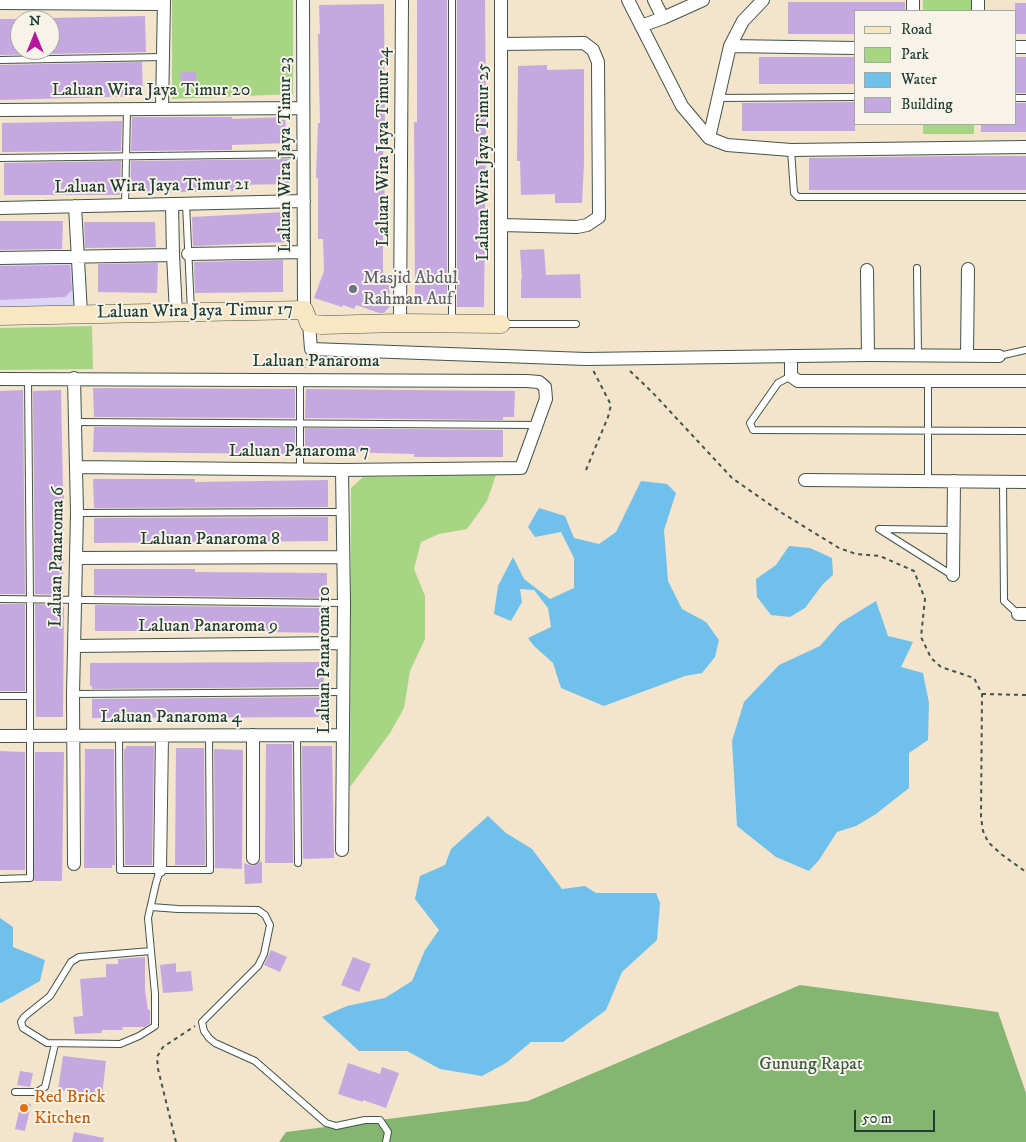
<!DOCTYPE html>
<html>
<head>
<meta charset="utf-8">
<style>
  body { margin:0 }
  #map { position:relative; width:1026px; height:1142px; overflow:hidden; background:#f3e4cb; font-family:"IM FELL DW Pica",serif }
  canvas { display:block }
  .legend { position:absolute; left:854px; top:10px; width:162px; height:115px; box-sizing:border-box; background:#f7f3e8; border:1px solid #a1aaa0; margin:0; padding:6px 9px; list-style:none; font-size:15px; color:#1f3d34 }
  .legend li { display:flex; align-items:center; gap:10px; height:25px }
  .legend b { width:25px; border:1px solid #a1aaa0 }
  .north { position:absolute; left:10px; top:10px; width:50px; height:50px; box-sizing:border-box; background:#f7f3e8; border:1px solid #a1aaa0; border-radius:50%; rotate:0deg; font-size:14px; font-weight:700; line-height:20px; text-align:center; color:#1f3d34 }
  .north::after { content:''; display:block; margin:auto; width:18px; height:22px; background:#b5179e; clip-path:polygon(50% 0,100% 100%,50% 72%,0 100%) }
  .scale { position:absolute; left:854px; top:1110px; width:81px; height:22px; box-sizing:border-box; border:2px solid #1f3d34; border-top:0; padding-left:6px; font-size:15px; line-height:18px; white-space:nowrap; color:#1f3d34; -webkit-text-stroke:4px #f7f3e8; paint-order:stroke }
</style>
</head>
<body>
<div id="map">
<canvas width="1026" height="1142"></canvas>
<ul class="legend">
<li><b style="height:6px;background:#f9e7c3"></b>Road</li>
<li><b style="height:14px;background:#a6d583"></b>Park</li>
<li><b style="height:14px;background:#6fc0ea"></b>Water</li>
<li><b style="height:14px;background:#c5a8e0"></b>Building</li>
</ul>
<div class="north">N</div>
<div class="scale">50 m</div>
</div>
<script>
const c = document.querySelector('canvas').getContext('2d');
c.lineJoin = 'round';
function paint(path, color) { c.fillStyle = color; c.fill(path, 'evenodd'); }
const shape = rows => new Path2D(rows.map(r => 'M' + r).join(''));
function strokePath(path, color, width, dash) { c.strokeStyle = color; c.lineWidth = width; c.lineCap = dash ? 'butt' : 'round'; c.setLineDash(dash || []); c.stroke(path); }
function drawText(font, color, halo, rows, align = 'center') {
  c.font = font + ' "IM FELL DW Pica",serif'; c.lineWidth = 4; c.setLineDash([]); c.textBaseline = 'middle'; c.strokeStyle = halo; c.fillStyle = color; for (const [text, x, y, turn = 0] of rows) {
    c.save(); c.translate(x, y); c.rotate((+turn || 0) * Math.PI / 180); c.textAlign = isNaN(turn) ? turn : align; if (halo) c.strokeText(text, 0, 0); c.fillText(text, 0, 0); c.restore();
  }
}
paint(shape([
  [77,256,80,316,0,317,0,257]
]), '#ded5f5');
paint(shape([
  [172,0,293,0,293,94,172,99],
  [923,0,974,0,974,11,923,11],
  [923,124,974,124,974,134,923,134],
  [92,326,93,369,0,370,0,328],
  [496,475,487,501,467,529,439,534,421,542,414,569,425,596,425,639,410,671,404,708,390,733,350,787,351,488,363,477]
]), '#a6d583');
paint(shape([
  [800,985,998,1012,1026,1093,1026,1142,279,1142,286,1132,528,1101]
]), '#84b671');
paint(shape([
  [641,481,667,484,676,493,664,530,668,581,682,609,706,622,719,640,715,657,702,673,685,676,604,706,561,688,553,663,534,646,528,638,551,627,548,608,534,590,520,589,522,602,511,621,494,614,498,586,513,557,524,579,550,599,574,588,574,558,561,532,535,537,528,527,539,508,565,516,574,538,599,544,616,532],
  [789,546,810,548,832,558,833,575,823,584,805,608,790,617,771,615,757,597,756,579,776,565],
  [876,601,888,636,913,642,901,667,923,673,929,703,928,740,909,753,909,788,876,814,856,826,837,832,819,860,809,871,776,857,737,826,732,741,744,702,779,665,820,646,840,623],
  [488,816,506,833,532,849,562,889,585,886,596,893,656,893,660,903,657,940,622,972,606,1010,563,1042,531,1042,506,1063,482,1076,440,1069,407,1051,359,1051,322,1017,347,1006,385,998,412,981,425,950,439,930,415,899,420,876,445,865,451,849],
  [0,918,13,927,13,947,45,960,40,981,1,1003,0,1003]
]), '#6fc0ea');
paint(shape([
  [417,0,447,0,447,301,415,301,414,122,417,122],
  [457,0,485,0,486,124,484,307,457,307],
  [788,2,905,2,905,11,855,11,855,34,788,34],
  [1015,3,1026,3,1026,34,1015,34],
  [384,4,385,147,383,147,385,207,383,207,383,276,389,278,390,306,384,313,379,313,356,305,354,309,343,305,342,307,314,298,324,271,323,239,318,239,318,178,316,178,318,123,320,123,318,34,320,34,319,5],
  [145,16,146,52,0,55,0,19,20,19,20,50,50,50,50,18],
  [759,57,855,57,855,84,759,84],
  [1015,57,1026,57,1026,93,1015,93],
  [142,62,143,96,0,100,0,65],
  [547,65,547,70,584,69,584,163,582,203,555,203,555,194,521,195,520,161,517,161,518,66],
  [180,72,196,72,196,81,181,81],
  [855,102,855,131,742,131,742,103],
  [1015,103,1026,103,1026,132,981,132,981,124,1015,124],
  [132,117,232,117,232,119,285,117,287,143,232,145,232,150,131,151],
  [122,121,121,151,2,152,2,123],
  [952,156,1026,156,1026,190,809,190,809,158],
  [289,159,289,184,236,185,236,191,130,193,131,161],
  [121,161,120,195,4,195,4,163],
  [285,212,287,242,193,246,192,217],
  [0,221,63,221,62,249,0,250],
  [84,222,155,222,156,247,85,248],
  [544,249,546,275,580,274,581,298,521,298,521,279,522,279,520,250],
  [283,260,283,292,195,293,194,262],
  [158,263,157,293,98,292,98,264],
  [70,265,72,290,65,297,0,300,0,266],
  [93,388,295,389,295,418,94,417],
  [306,389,515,391,514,417,503,417,503,420,305,418],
  [23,390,25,594,0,594,0,391],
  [61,390,63,493,64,493,63,595,35,594,33,391],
  [94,427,295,428,295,451,293,451,293,454,93,452],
  [305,428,503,430,503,457,414,457,414,454,305,451],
  [93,479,195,479,195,482,328,480,328,507,94,508],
  [328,517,328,541,94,543,94,518],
  [94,569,195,569,195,572,327,573,327,598,94,595],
  [0,604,25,604,25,691,0,691],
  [35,604,63,605,64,607,63,717,36,717],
  [95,605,327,608,329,608,329,633,205,631,95,631],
  [324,662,324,687,92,689,92,686,90,686,90,663],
  [330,697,331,717,92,718,92,699],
  [266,744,292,744,293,863,265,863],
  [126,746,154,746,152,865,125,865,124,749,126,749],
  [302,746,332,746,334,858,303,859],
  [176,748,204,748,205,865,175,865],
  [85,749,114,749,115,865,112,865,112,868,84,868],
  [214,749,243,750,242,869,215,868],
  [0,751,25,752,25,870,0,870],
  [35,752,64,752,62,881,34,881],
  [260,862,262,862,262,883,245,884,244,863,253,866],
  [271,950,287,957,280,972,264,965],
  [145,957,145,990,148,1010,150,1010,150,1023,145,1027,122,1027,123,1030,102,1030,102,1033,75,1034,73,1017,83,1016,80,979,106,977,106,964,118,964,118,959],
  [353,957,371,964,359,992,341,985],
  [176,963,176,972,191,971,193,991,163,993,160,965],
  [63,1056,106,1061,102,1096,58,1090],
  [348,1063,380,1074,382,1067,399,1073,386,1108,363,1100,363,1102,338,1094],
  [20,1071,33,1073,30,1087,17,1085],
  [21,1102,31,1104,25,1131,15,1129],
  [74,1132,104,1138,103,1142,72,1142]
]), '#c5a8e0');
const lane = shape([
  [0,60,163,57],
  [719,98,855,97],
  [1015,98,1026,98],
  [791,150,794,193,798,197,1026,197],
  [0,158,303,154],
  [186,204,191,311],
  [125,205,127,109],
  [917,268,918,355],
  [452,323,452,0],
  [502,324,576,324],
  [999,356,1026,350],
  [791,376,778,383,750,423,753,430,1026,431],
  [300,380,300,470],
  [928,381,928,481],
  [74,422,537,425],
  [1003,482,1004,601,1018,614],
  [77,513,342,512],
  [879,529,952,575],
  [880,529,953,530],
  [0,599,344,603],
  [73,694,342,692],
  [0,696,29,696],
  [297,735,298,863],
  [119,736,120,870,210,870,209,735],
  [0,879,30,878,30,600,28,378],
  [151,907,178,909,258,910,265,915,270,925,264,954,258,966,202,1022,204,1031,209,1038,215,1043,255,1061,326,1123,336,1126,365,1120,380,1120,388,1132,386,1142],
  [151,951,79,957,71,962,50,996,24,1017,21,1022,23,1028,47,1043,120,1044,139,1036,155,1026,155,994,151,951,148,918,156,883,160,870],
  [15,1092,37,1092,45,1087,55,1044]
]);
const street = shape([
  [303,0,304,310],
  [501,0,501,324],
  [628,0,682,106,709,138,727,145,791,150,1026,147],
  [654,0,663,18],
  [913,0,913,11],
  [978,0,978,11],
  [0,3,164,4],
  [641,26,663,18,703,0],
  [501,44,584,43,593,50,598,62,599,217,587,225,577,227,502,225],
  [730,46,855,48],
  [1015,47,1026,47],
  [162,109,164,0],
  [0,110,302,108],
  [709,138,730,46,743,21,763,0],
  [172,204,173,255,176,313],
  [75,206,81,314],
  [0,208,304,201],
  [188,254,304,252],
  [0,258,173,255],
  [867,270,868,355],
  [309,323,311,349,586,359,868,355,999,356],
  [400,323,402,0],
  [967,355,968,269],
  [791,356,791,376,798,381,1026,381],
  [74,378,77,513,73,694,74,864],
  [0,379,527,381,539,382,545,387,546,399,521,468,342,470,76,467],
  [342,470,344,603,342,850],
  [805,480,1026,482],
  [76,558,343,557],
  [953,575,954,481],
  [1018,614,1026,614],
  [74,646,343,643],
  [253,735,253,858],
  [0,736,342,735],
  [160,870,162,736]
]);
const secondary = shape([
  [0,316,304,310,309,323,321,325,400,323,501,324]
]);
strokePath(lane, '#3f564b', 8);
strokePath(street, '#3f564b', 14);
strokePath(secondary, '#3f564b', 19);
strokePath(shape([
  [304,368,307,359],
  [630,371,653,393,732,478,782,513,839,548,856,554,880,556,914,571,925,599,921,637,931,658,941,667,974,678,982,694,981,817,983,831,988,842,1001,854,1026,872],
  [586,470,608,417,611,405,593,370],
  [982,694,1026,695],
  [176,1142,158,1069,157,1057,163,1047,195,1026]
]), '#3f564b', 2, [4, 4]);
strokePath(lane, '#fff', 6);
strokePath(street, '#fff', 12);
strokePath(secondary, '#f9e7c3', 18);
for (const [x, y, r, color] of [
  [353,289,5,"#6b7280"],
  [24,1108,5,"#e8710a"]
]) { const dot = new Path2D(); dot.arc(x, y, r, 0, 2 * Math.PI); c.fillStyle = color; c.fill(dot); strokePath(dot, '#f7f3e8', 2); }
drawText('18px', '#1f3d34', '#f7f3e8', [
  ["Laluan Wira Jaya Timur 20",151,91],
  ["Laluan Wira Jaya Timur 24",384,147,-90],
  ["Laluan Wira Jaya Timur 23",286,155,-90],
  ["Laluan Wira Jaya Timur 25",484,162,-90],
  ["Laluan Wira Jaya Timur 21",152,187,-1],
  ["Laluan Wira Jaya Timur 17",195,312,-1],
  ["Laluan Panaroma",316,362],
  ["Laluan Panaroma 7",299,452],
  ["Laluan Panaroma 8",210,540],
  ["Laluan Panaroma 6",58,557,-89],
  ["Laluan Panaroma 9",208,627],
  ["Laluan Panaroma 10",325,660,-90],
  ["Laluan Panaroma 4",171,718]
]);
drawText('18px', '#5b616d', '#f7f3e8', [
  ["Masjid Abdul",363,279],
  ["Rahman Auf",363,300]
], 'left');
drawText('18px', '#3a5b44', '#f7f3e8', [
  ["Gunung Rapat",811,1065]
]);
drawText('18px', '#c56008', '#f7f3e8', [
  ["Red Brick",34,1098],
  ["Kitchen",34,1119]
], 'left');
</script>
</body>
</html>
